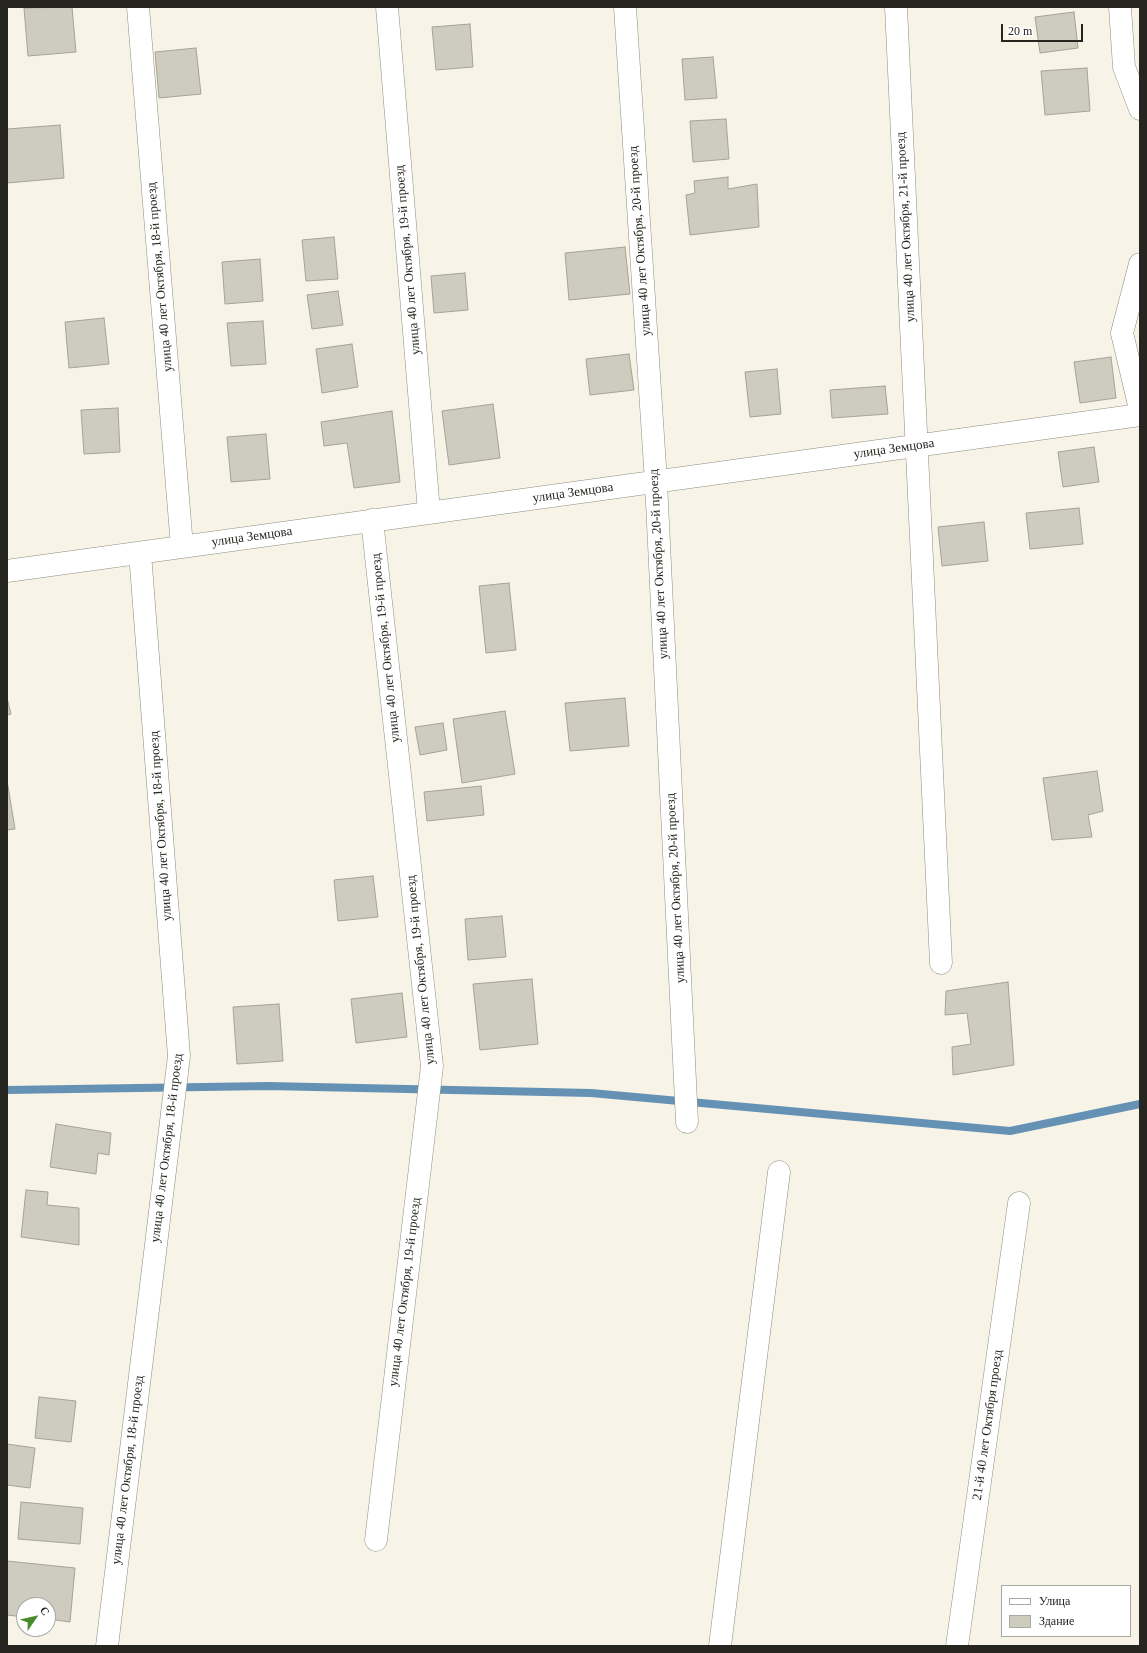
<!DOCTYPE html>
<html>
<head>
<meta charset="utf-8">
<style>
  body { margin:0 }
  #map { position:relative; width:1147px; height:1653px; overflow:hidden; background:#f7f4e7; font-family:Georgia,serif }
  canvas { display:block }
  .frame { position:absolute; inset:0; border:8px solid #262520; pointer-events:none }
  .legend { position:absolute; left:1001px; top:1585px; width:130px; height:52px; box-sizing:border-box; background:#fff; border:1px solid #a8a8a6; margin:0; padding:5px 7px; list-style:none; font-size:12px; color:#262520 }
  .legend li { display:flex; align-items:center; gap:8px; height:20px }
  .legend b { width:20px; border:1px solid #a8a8a6 }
  .north { position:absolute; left:16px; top:1597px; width:40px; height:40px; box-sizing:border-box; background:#fff; border:1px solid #a8a8a6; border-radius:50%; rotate:56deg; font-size:11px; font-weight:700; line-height:16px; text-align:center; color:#262520 }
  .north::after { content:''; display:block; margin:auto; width:14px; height:18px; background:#4a8b2d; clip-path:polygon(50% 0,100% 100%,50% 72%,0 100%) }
  .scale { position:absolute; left:1001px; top:24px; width:82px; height:18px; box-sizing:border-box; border:2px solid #262520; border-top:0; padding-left:5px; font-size:12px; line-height:14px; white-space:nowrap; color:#262520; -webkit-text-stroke:3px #fff; paint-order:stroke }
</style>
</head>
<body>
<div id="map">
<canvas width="1147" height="1653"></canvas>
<div class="frame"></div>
<ul class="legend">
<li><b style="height:5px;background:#fff"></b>Улица</li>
<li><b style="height:11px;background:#ceccbf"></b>Здание</li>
</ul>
<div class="north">С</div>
<div class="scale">20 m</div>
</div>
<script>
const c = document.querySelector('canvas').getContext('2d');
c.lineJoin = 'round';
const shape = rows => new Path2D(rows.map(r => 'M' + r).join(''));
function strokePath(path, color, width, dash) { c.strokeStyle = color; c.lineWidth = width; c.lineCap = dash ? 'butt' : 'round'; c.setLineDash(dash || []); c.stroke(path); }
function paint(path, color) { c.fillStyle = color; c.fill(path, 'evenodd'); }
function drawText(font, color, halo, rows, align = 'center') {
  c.font = font + ' Georgia,serif'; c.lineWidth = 4; c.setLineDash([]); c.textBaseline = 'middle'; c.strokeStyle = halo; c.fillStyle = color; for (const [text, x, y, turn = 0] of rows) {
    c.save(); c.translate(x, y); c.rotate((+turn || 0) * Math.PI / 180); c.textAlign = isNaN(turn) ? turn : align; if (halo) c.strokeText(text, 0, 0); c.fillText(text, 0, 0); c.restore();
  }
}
strokePath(shape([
  [7,1090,268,1086,591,1093,1010,1131,1140,1104]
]), '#6591b4', 8);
const building = shape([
  [72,7,76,52,28,56,24,8,72,7],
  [1074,12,1078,48,1040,53,1035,17,1074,12],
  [470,24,473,67,436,70,432,27,470,24],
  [196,48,201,94,159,98,155,52,196,48],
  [713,57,717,98,685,100,682,59,713,57],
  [1087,68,1090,111,1045,115,1041,71,1087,68],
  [726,119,729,159,693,162,690,121,726,119],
  [60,125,64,178,7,183,7,129,60,125],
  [728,177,728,189,757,184,759,227,690,235,686,195,695,193,694,181,728,177],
  [334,237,338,279,306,281,302,240,334,237],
  [625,247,630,294,569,300,565,253,625,247],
  [260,259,263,301,225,304,222,262,260,259],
  [465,273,468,310,434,313,431,276,465,273],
  [338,291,343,325,312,329,307,295,338,291],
  [104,318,109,364,69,368,65,322,104,318],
  [263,321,266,364,231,366,227,323,263,321],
  [352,344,358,387,322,393,316,349,352,344],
  [629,354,634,390,590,395,586,359,629,354],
  [1111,357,1116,398,1080,403,1074,362,1111,357],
  [777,369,781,414,750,417,745,372,777,369],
  [885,386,888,414,832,418,830,390,885,386],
  [493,404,500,458,449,465,442,411,493,404],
  [118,408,120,452,84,454,81,410,118,408],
  [392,411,400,482,354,488,347,443,324,446,321,422,392,411],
  [266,434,270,479,231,482,227,437,266,434],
  [1094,447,1099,482,1063,487,1058,452,1094,447],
  [1079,508,1083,544,1030,549,1026,513,1079,508],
  [984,522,988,561,942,566,938,527,984,522],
  [509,583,516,650,486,653,479,586,509,583],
  [7,698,11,714,7,715,7,698],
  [625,698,629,746,570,751,565,703,625,698],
  [505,711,515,774,462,783,453,719,505,711],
  [443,723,447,750,420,755,415,727,443,723],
  [1097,771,1103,811,1088,815,1092,837,1052,840,1043,778,1097,771],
  [7,780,15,829,7,830,7,780],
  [481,786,484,815,427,821,424,792,481,786],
  [373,876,378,917,338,921,334,880,373,876],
  [502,916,506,957,468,960,465,919,502,916],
  [532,979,538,1044,480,1050,473,984,532,979],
  [1008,982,1014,1065,953,1075,952,1047,971,1044,967,1013,945,1015,946,991,1008,982],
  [402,993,407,1037,356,1043,351,999,402,993],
  [279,1004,283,1061,237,1064,233,1007,279,1004],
  [56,1124,111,1133,109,1155,98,1153,96,1174,50,1167,56,1124],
  [26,1190,48,1192,47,1205,79,1208,79,1245,21,1237,26,1190],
  [39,1397,76,1401,71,1442,35,1438,39,1397],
  [7,1444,35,1448,30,1488,7,1485,7,1444],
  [21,1502,83,1508,80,1544,18,1539,21,1502],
  [7,1561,75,1568,70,1622,48,1619,48,1605,24,1605,24,1617,7,1615,7,1561]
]);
paint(building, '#ceccbf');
strokePath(building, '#a5a296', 1);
const street = shape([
  [138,7,182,547],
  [387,7,429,512],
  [625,7,656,482,687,1122],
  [896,7,941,963],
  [1120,7,1124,67,1140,109],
  [1140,264,1122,333,1140,409],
  [372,520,432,1066,376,1540],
  [7,571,1140,415],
  [107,1646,179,1056,140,553],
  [720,1646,779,1172],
  [957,1646,1019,1203]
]);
strokePath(street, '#8e8c80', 23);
strokePath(street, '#fff', 22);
drawText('13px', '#262520', '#fff', [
  ["улица 40 лет Октября, 21-й проезд",906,227,-93],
  ["улица 40 лет Октября, 20-й проезд",640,241,-94],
  ["улица 40 лет Октября, 19-й проезд",408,260,-95],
  ["улица 40 лет Октября, 18-й проезд",160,277,-95],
  ["улица Земцова",894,449,-8],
  ["улица Земцова",573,493,-8],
  ["улица Земцова",252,537,-8],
  ["улица 40 лет Октября, 20-й проезд",659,564,-93],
  ["улица 40 лет Октября, 19-й проезд",386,648,-96],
  ["улица 40 лет Октября, 18-й проезд",161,826,-94],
  ["улица 40 лет Октября, 20-й проезд",676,888,-93],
  ["улица 40 лет Октября, 19-й проезд",421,970,-96],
  ["улица 40 лет Октября, 18-й проезд",167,1148,-83],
  ["улица 40 лет Октября, 19-й проезд",405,1292,-83],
  ["21-й 40 лет Октября проезд",988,1425,-82],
  ["улица 40 лет Октября, 18-й проезд",128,1470,-83]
]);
</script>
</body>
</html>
